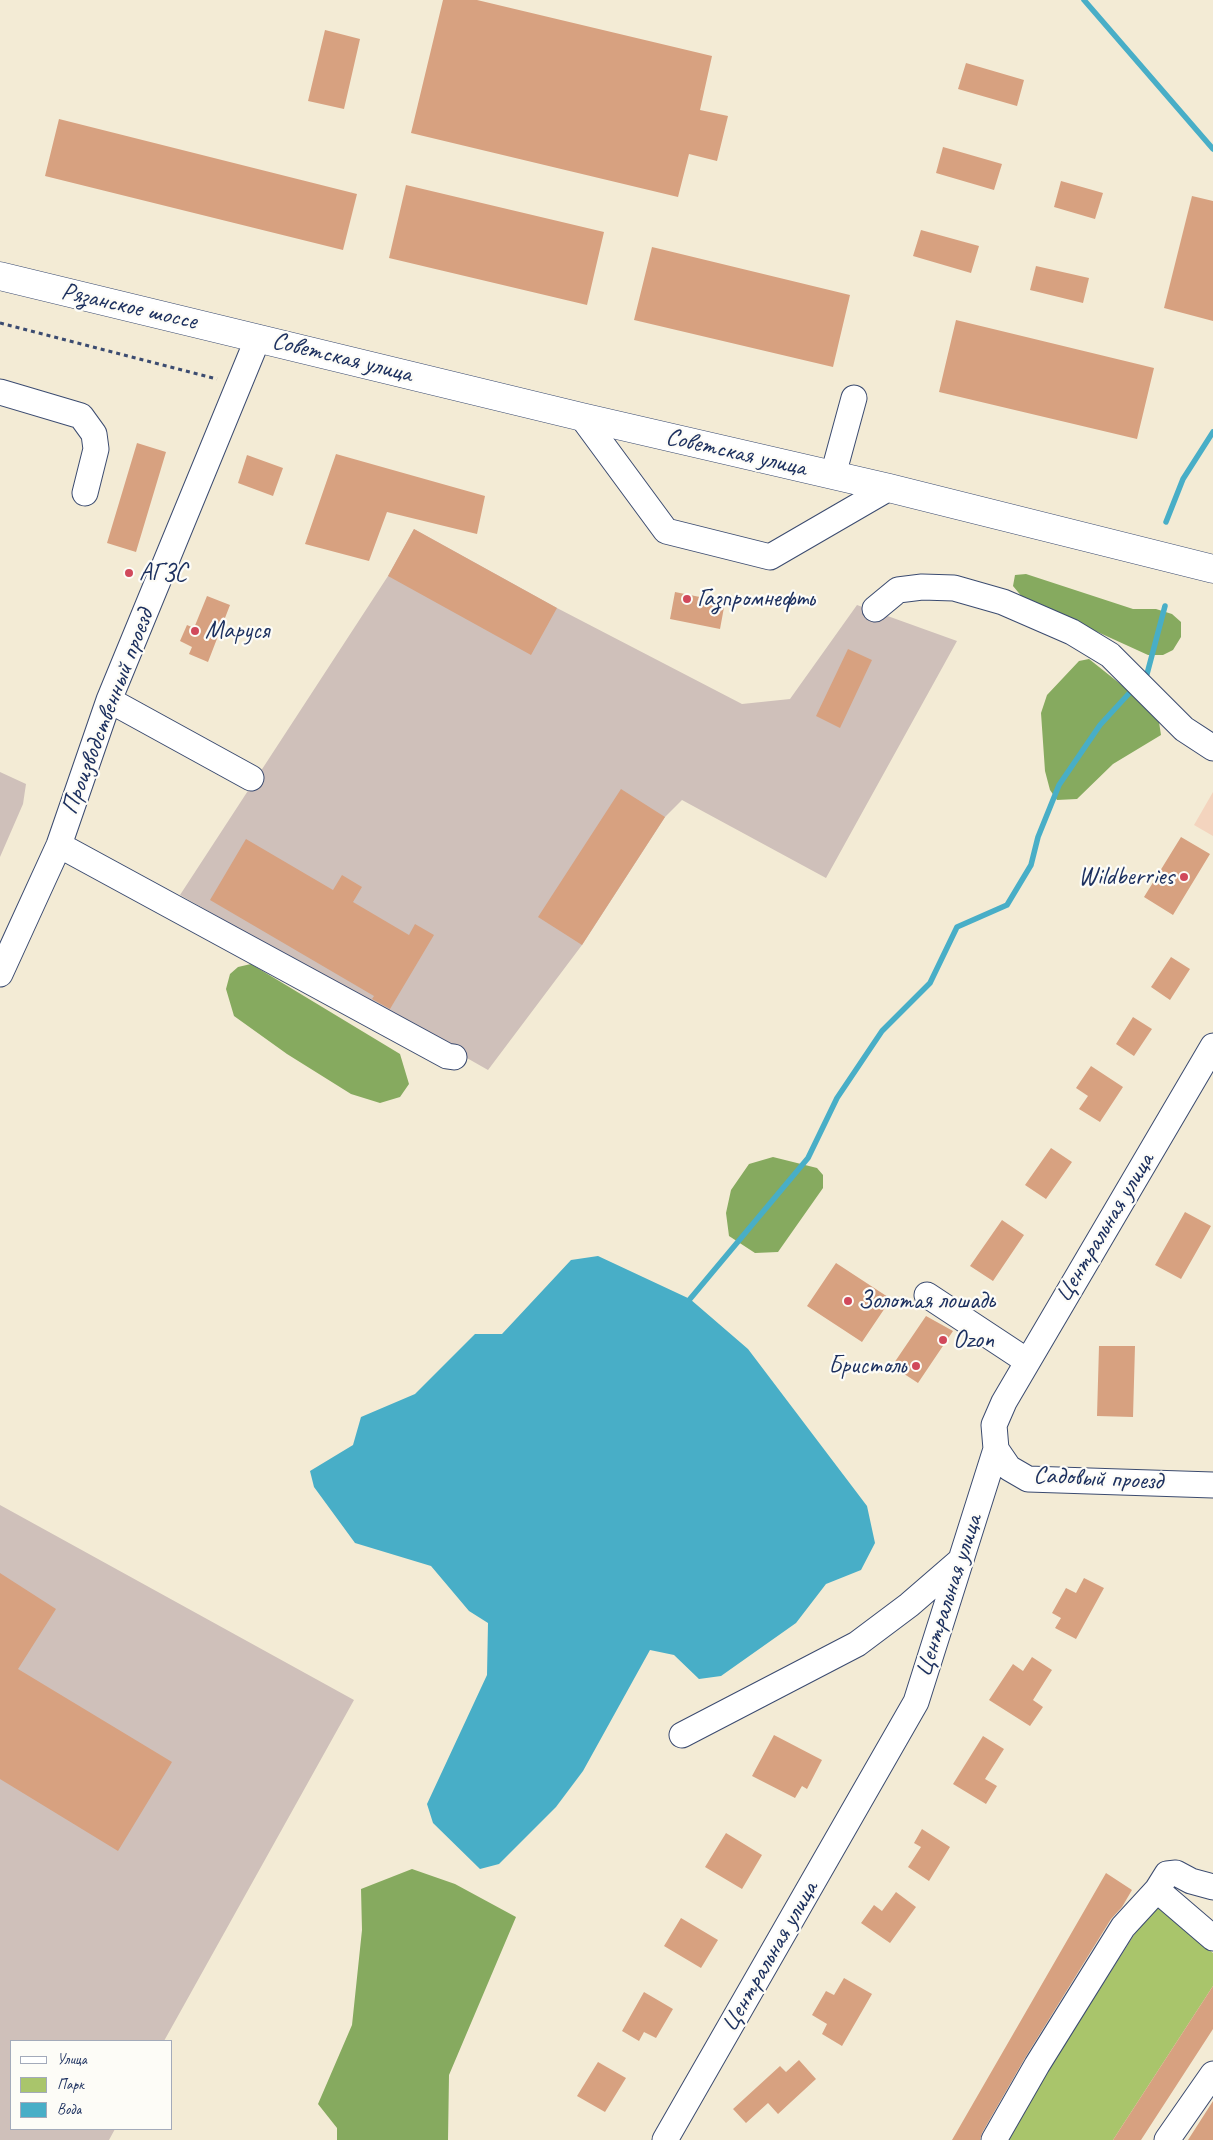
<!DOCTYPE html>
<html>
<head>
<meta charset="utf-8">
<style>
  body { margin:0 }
  #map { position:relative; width:1213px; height:2140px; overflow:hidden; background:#f3ebd5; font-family:Caveat,sans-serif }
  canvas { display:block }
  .legend { position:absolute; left:10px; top:2040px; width:162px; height:90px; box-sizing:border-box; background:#fdfcf7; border:1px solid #a3aaba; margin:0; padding:6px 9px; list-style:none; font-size:15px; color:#1b2f5e }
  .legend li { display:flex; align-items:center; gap:10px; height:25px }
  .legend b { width:25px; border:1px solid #a3aaba }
</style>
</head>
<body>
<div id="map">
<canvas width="1213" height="2140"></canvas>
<ul class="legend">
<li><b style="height:6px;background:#fff"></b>Улица</li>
<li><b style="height:14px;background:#a9c56b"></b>Парк</li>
<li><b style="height:14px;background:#48aec7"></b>Вода</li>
</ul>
</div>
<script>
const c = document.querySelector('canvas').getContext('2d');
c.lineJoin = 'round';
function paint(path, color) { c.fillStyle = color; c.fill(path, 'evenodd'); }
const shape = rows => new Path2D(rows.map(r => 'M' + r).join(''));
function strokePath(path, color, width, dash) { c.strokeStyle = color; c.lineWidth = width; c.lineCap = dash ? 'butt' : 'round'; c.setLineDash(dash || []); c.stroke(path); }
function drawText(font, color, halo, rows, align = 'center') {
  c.font = font + ' Caveat,sans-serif'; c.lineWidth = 4.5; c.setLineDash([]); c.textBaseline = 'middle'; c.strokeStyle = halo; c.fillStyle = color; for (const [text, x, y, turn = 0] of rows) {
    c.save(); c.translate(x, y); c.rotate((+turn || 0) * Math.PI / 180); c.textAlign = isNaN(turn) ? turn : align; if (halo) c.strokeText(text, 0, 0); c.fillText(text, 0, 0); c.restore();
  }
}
paint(shape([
  [1213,792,1213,836,1194,825]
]), '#f3d4be');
paint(shape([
  [414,529,557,608,742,704,790,699,857,605,957,641,826,878,682,800,665,817,582,945,488,1070,180,895,388,576],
  [0,772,26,784,23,804,0,857],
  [0,1505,354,1700,164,2041,11,2041,11,2129,115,2129,109,2140,0,2140]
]), '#cfc0ba');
paint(shape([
  [1159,1906,1213,1953,1213,1986,1113,2140,1004,2140,1141,1924]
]), '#a9c56b');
paint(shape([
  [1026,574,1133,609,1156,609,1172,614,1181,622,1181,637,1173,650,1163,655,1148,655,1023,598,1013,586,1015,575],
  [1089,659,1143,702,1159,722,1161,735,1113,764,1077,799,1057,800,1050,790,1045,771,1041,713,1047,695,1079,661],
  [251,964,400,1054,409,1084,400,1097,380,1103,351,1094,287,1054,234,1016,226,989,230,974,238,967],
  [773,1157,817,1168,823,1175,823,1188,778,1252,755,1253,729,1236,726,1213,731,1190,749,1164],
  [412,1869,455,1884,516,1917,449,2075,448,2140,337,2140,337,2128,318,2104,352,2025,362,1930,361,1889]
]), '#86aa5f');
paint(shape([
  [598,1256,690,1299,748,1349,867,1506,875,1543,861,1570,826,1584,796,1623,721,1676,699,1679,674,1655,650,1650,583,1771,556,1807,499,1864,480,1869,433,1823,427,1804,487,1675,488,1623,469,1611,431,1566,355,1543,314,1487,310,1471,353,1445,361,1417,415,1394,475,1334,502,1334,571,1260]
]), '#48aec7');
strokePath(shape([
  [1084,0,1213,149],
  [1166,522,1183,479,1213,432],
  [1142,680,1147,674,1165,606],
  [690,1299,808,1158,837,1098,882,1031,930,983,957,927,1007,905,1031,865,1038,837,1059,785,1100,725,1134,688]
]), '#48aec7', 5.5);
paint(shape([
  [443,0,477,0,712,56,700,110,728,116,717,161,689,154,678,197,411,133],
  [325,30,360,39,344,109,308,101],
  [966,63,1024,80,1017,106,958,89],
  [59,119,357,194,343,250,45,176],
  [943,147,1002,164,994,190,936,173],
  [1061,181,1103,193,1095,219,1054,207],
  [406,185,604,232,587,305,389,258],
  [1192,196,1213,201,1213,321,1164,308],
  [921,230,979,246,971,273,913,256],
  [652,247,850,295,833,367,634,320],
  [1036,266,1089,278,1083,303,1030,290],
  [956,320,1154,368,1137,439,939,392],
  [137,443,166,452,136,552,107,543],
  [336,454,485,496,477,534,387,512,369,561,305,544],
  [247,455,283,468,273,496,238,483],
  [414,529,557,608,531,655,388,576],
  [675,592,725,602,720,629,670,619],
  [207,596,230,605,208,662,189,654,192,647,180,641,187,625,194,628],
  [848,649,872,660,840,728,816,716],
  [621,789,665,817,582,945,538,917],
  [1181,837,1210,854,1173,915,1144,897],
  [246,839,333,890,342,875,362,887,353,902,409,935,415,924,434,935,390,1009,372,999,374,996,210,900],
  [1171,957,1190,969,1170,1000,1151,987],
  [1133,1017,1152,1029,1134,1056,1116,1044],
  [1091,1066,1123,1087,1100,1122,1079,1109,1088,1096,1076,1088],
  [1051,1148,1072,1162,1046,1199,1025,1185],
  [1185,1212,1211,1226,1181,1279,1155,1265],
  [1002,1220,1024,1235,993,1281,970,1266],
  [836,1263,891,1299,862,1342,807,1306],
  [926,1316,953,1331,918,1383,892,1366],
  [1099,1346,1135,1346,1133,1417,1097,1416],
  [0,1573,56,1609,18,1669,172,1762,118,1851,0,1779],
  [1084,1578,1104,1588,1076,1639,1055,1628,1061,1618,1052,1613,1066,1588,1076,1593],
  [1032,1657,1052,1670,1033,1700,1043,1707,1030,1726,989,1700,1013,1664,1023,1671],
  [774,1735,822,1760,807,1789,802,1786,795,1798,752,1776],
  [983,1736,1004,1749,985,1779,997,1786,986,1804,953,1784],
  [922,1829,950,1847,929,1881,908,1867,921,1847,914,1843],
  [726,1833,762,1855,742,1889,705,1867],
  [1106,1873,1132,1890,1122,1907,1111,1919,1025,2058,982,2133,980,2140,952,2140],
  [896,1892,916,1907,890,1943,861,1923,874,1905,882,1911],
  [681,1918,718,1940,701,1968,664,1946],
  [844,1978,872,1994,842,2046,822,2034,827,2024,812,2015,826,1991,834,1995],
  [1213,1986,1213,2029,1141,2140,1113,2140],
  [644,1992,673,2009,656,2038,644,2032,639,2041,622,2031],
  [799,2060,816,2079,778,2114,768,2103,746,2123,733,2109,780,2066,786,2072],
  [598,2062,626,2078,605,2112,577,2096],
  [1213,2101,1213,2140,1188,2140]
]), '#d7a180');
const minor = shape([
  [0,392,81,416,94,434,96,449,85,493],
  [582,417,666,531,770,557,889,488],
  [833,475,854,398],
  [875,609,898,590,922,587,954,588,1003,602,1072,632,1110,655,1184,729,1213,748],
  [109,700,251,778],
  [59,845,447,1056,454,1057],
  [0,974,59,845,109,700,258,338],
  [927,1295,1027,1361],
  [996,1449,1009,1468,1028,1479,1213,1485],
  [682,1735,857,1644,909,1605,961,1560],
  [1157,1890,1213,1938],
  [665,2140,916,1702,996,1449,994,1425,1004,1402,1213,1046],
  [994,2140,1037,2065,1123,1927,1157,1890,1167,1874,1176,1873,1191,1881,1213,1887],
  [1167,2140,1213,2074]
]);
const major = shape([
  [0,276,582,417,889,488,1213,569]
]);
strokePath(minor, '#3b4b70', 27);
strokePath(major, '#3b4b70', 29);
strokePath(shape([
  [0,323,217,379]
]), '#3b4b70', 3, [4, 4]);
strokePath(minor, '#fff', 25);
strokePath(major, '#fff', 28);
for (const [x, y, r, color] of [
  [129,573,5,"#d1495b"],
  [687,599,5,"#d1495b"],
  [195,631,5,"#d1495b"],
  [1184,877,5,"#d1495b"],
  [848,1301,5,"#d1495b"],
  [943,1340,5,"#d1495b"],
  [916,1366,5,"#d1495b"]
]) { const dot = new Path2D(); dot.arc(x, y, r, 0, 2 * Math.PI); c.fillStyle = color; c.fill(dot); strokePath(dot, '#fdfcf7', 2); }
drawText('25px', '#1b2f5e', '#fdfcf7', [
  ["Рязанское шоссе",129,307,13],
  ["Советская улица",342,358,14],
  ["Советская улица",736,453,13],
  ["Производственный проезд",108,712,-69],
  ["Центральная улица",1105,1228,-59],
  ["Садовый проезд",1098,1479,3],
  ["Центральная улица",949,1596,-72],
  ["Центральная улица",770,1957,-60]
]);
drawText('25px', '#1b2f5e', '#fdfcf7', [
  ["АГЗС",139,573],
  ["Газпромнефть",697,599],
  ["Маруся",205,631],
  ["Wildberries",1174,877,"right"],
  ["Золотая лошадь",858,1301],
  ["Ozon",953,1340],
  ["Бристоль",906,1366,"right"]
], 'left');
</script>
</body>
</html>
